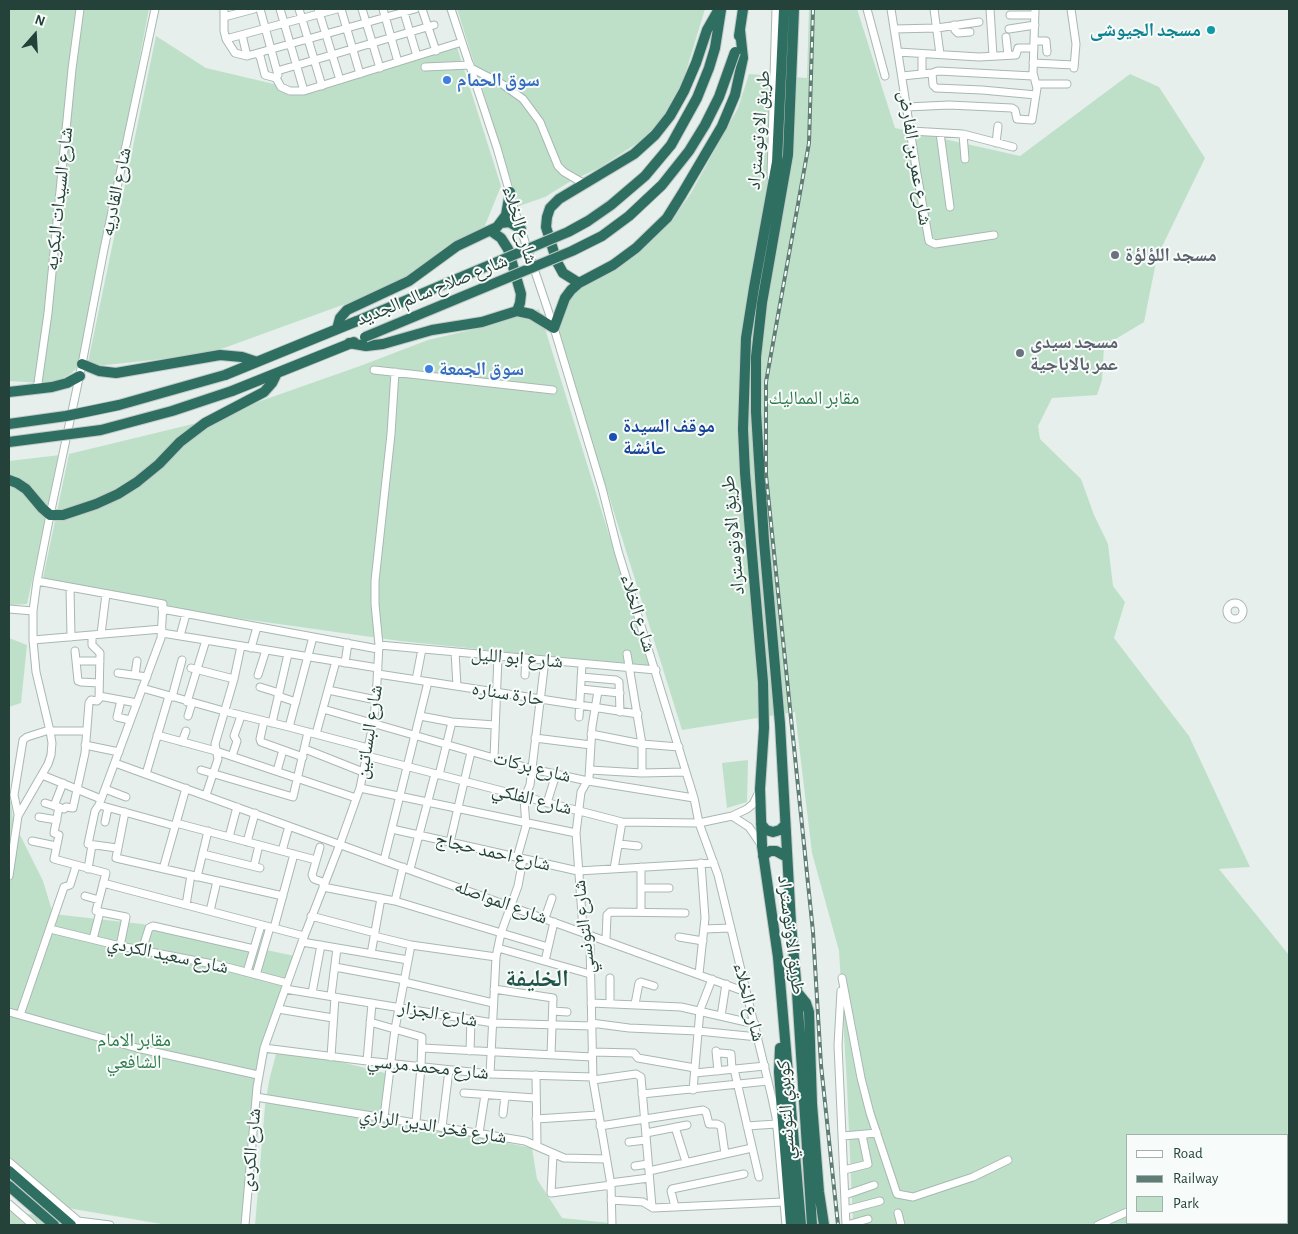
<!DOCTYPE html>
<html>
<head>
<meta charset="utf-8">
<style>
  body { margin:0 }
  #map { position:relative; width:1298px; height:1234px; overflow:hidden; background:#e6efeb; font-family:"Alegreya Sans",sans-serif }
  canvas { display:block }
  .frame { position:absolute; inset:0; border:10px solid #24423a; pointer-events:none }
  .legend { position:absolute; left:1126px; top:1134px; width:162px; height:90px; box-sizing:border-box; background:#f7fbf9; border:1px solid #a3b1ad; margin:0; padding:6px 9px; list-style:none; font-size:15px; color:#24423a }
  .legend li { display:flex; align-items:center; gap:10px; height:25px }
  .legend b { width:25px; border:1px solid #a3b1ad }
  .north { position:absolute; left:10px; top:10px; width:50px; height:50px; -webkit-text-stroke:4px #f7fbf9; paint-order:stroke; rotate:19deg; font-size:14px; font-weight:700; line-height:20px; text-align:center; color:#24423a }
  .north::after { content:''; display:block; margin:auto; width:18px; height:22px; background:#24423a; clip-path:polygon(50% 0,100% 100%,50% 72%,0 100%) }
</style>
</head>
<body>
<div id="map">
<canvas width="1298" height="1234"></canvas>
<div class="frame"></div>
<ul class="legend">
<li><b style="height:6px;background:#fff"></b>Road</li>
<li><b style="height:6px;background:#5f7d75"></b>Railway</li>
<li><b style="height:14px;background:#bfe0c8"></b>Park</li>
</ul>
<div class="north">N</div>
</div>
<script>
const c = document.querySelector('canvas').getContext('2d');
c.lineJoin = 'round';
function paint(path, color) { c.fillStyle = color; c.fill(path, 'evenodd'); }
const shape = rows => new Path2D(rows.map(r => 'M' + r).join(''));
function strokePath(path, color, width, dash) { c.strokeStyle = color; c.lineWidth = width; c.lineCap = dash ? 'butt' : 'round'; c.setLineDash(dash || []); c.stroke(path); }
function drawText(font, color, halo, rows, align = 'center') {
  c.font = font + ' "Alegreya Sans","Noto Naskh Arabic",sans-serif'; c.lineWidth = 4; c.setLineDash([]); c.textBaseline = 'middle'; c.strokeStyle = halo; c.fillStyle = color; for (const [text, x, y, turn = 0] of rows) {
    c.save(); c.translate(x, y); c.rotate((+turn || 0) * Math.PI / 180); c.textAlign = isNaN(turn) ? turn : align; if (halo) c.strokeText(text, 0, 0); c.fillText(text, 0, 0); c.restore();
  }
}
paint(shape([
  [9,9,149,9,82,360,75,370,69,375,57,381,43,383,9,381],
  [457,9,705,9,684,78,665,115,655,128,642,140,599,168,571,181,545,197,519,206],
  [809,9,857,9,895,128,1020,156,1130,74,1159,87,1205,158,1157,257,1144,322,1104,346,1102,380,1097,395,1052,398,1038,426,1040,439,1081,479,1094,515,1108,544,1113,586,1125,602,1114,638,1189,736,1250,867,1219,869,1289,955,1289,1225,853,1225,847,1085,839,951,812,853,795,712,682,730,552,314,576,290,644,248,670,223,691,193,738,108,749,74,807,78],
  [1127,1135,1287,1135,1287,1223,1127,1223],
  [156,36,206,68,312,93,457,47,501,186,484,228,463,237,421,269,381,291,224,348,190,356,87,367],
  [539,309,650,667,400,641,200,613,43,578,69,454,201,422,360,366,428,340,492,325],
  [60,455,27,604,9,605,9,461],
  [9,638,27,645,21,703,9,707],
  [748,760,747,802,727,808,722,763],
  [9,799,11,802,13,821,43,881,53,914,142,924,295,956,262,1051,243,1225,167,1225,56,1206,9,1165],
  [278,1046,393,1075,386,1118,532,1148,537,1179,562,1218,610,1223,610,1225,255,1225,265,1106,269,1081],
  [9,1211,101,1225,9,1225]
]), '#bfe0c8');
const minor = shape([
  [224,9,224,31,226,39,235,53,247,56,415,9],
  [260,9,278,75],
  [280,9,304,91],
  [299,9,322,86],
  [318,9,340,80],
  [341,9,360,74],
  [362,9,380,68],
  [383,9,398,62],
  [403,9,417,56],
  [422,9,436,51],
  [451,9,497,148,517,218,554,328,602,488,618,551,694,798,699,823,718,875,772,1098,776,1117,786,1225],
  [867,9,885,76],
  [891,9,917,174,929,241,935,244,994,235],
  [934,9,940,54],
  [990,9,993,56],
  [1071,9,1076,44,1074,68],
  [1010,15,1035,15],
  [224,17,254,9],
  [954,25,955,30,958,33,970,32],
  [894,29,937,28,979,22],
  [1009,29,1035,25],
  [242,35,247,56],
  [1006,37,1008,55],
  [226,39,337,9],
  [1034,41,1046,41,1047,52],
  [898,52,979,57,1016,55,1018,48,1034,48],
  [257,54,260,56,265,75,276,78,281,87,290,91,304,91,462,42],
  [922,54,922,74],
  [1033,63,1074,65],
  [425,67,470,65],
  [471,68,502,84,523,99,540,122,558,166,564,172,583,183],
  [277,71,434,25],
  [932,73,933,85,936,88,982,90,1036,95],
  [902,76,932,73,938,71,1033,76],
  [1036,84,1067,84],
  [907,107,949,105,1012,108,1015,110,1017,119,1032,120,1037,88,1033,73,1035,9],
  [911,131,963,134,1013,147],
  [940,133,950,207],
  [963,134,965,159],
  [996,143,998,126],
  [771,176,776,9],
  [374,370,553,390],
  [37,390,48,313,72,69,80,9],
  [37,581,163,604,161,638,99,805,95,811,88,844,117,848],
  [70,587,71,637],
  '1227 611a8 8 0 1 1 16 0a8 8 0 1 1-16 0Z',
  [9,609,33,611],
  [162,609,378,649],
  [162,633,378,668],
  [101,634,106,594],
  [180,636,186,614],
  [33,640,162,629],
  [379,645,656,670],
  [251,648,257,627],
  [75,651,78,681,81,682,99,683],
  [455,652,457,686],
  [627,654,642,744,642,773],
  [80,661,100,661],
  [345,663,348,643],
  [191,668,234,679],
  [118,673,147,677],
  [378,674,638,714],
  [135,675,137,661],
  [258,675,266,650],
  [525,675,526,658],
  [581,677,616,680,619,682,620,712],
  [416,680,422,649],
  [260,687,276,692,281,697,296,702],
  [142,688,224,711,289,727,368,748],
  [581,689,620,693],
  [328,690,376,700],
  [598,691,592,727,589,778,581,792,576,833,583,929,590,944,593,1080,611,1185,612,1225],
  [99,696,137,703],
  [172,697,182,660],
  [121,700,117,717,130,720],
  [187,702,206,640],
  [323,709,532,769,588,781,694,798],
  [188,716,192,703],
  [420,716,452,722,495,725],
  [579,717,582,664],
  [264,721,260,739,261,742,303,757],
  [272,723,288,654],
  [289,727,313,637],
  [50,731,86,731],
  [316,734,336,661],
  [591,734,642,744,679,747],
  [157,735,216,751,356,798],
  [535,738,591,745],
  [182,742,186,731],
  [85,745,119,752],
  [305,749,363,772],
  [232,756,237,741,234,736,241,716],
  [367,756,622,822,699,823,732,816,747,809,753,804,759,792],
  [494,758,498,656],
  [115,763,746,992],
  [201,770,293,797,308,732],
  [590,770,642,773,686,772],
  [277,771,283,750],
  [146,774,169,696],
  [42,775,101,799],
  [439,775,452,722],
  [360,788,576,833],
  [105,789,126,797],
  [206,795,218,759,215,744,234,679,241,646],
  [45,803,64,809,66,807,73,808,85,753,89,703,91,700,97,701,99,699,100,653,92,645,92,635],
  [547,803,556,774],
  [99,805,175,826],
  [54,806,63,783],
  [59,807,54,833,59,835,54,859,106,873,96,911,126,917,120,946],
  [125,812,116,858,283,896],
  [18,814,14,795,23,740,27,737,49,730],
  [732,816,749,827,762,846],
  [39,817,57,820],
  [105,822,108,808],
  [176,823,316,860],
  [392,829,578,871,714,863],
  [229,837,237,807],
  [32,841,56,846],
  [247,842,255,813],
  [450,842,471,752],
  [619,844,638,846],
  [320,847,312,875,314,879,325,883],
  [282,851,289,826],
  [203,854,260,868],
  [517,858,526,826,524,799,530,785,545,660],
  [384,860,428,682],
  [254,866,259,845],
  [641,867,641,912],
  [88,869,92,845],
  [163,869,186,788],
  [410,869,435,774],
  [614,869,622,822],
  [9,876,18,816,48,764,51,755,52,743,50,731,36,672,33,640,33,611,37,581,50,515,82,364,104,249,155,9],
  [197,877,208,831],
  [103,883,304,936],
  [323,887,395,901,548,947],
  [641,888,669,888],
  [85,896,99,900],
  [395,901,403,867],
  [186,905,191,875],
  [210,911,217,881],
  [311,916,375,933],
  [545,918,552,898],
  [274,928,294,854],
  [50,929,120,946,223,966,287,983],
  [705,929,730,928],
  [374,936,411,945,496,957],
  [679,937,703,941],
  [93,939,100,912],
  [606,940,607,915,610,912,685,913],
  [302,942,408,960],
  [498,948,590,974],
  [142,950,149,928,153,926,254,949],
  [371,954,381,898],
  [545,961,554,922],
  [335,967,405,980],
  [247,972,261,925],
  [699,974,705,918,701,863],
  [256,975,270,927],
  [842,978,861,1078,870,1113,897,1194,913,1197,973,1177,1008,1160],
  [404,982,493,1003],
  [285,989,493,1023,591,1026],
  [494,989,553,998,551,1055],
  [841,991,838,1045,846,1225],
  [312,993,321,945],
  [331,996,337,948],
  [591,1003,681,1007,755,1024],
  [610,1003,610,978],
  [635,1004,639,983,641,982,654,986],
  [278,1009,333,1018],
  [553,1011,567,1012],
  [9,1012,137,1048,258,1075],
  [20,1015,64,887,70,885,76,866],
  [721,1016,726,984],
  [370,1022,422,1037,421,1067,416,1122],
  [591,1023,629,1028,698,1031,758,1037],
  [264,1048,367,1061,490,1074,593,1077],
  [422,1048,592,1057],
  [470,1051,471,1019],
  [716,1051,718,1071],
  [592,1052,634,1053,638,1058,695,1068],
  [720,1053,731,1054,732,1069],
  [331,1057,335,997],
  [367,1061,372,1003],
  [734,1069,759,1177],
  [695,1073,765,1066],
  [490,1074,496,957,501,933,518,886,523,859],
  [536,1075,537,1145],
  [593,1080,636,1074,641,1077,652,1207],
  [693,1090,700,1010,712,979],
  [464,1093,535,1098],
  [642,1094,768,1081],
  [256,1097,525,1141,564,1158,606,1159],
  [503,1114,505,1096],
  [384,1117,395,1029,411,945],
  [536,1119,598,1115],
  [600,1126,703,1110,706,1112,709,1124,717,1124,721,1126,725,1154],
  [747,1126,776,1124],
  [442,1127,449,1070],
  [675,1127,686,1162],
  [479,1133,485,1095],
  [646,1133,687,1125],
  [843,1136,877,1133],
  [629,1142,646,1140],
  [553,1155,551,1193,611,1185],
  [9,1162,83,1225],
  [635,1166,648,1164],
  [844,1170,868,1164,862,1135],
  [649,1171,752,1148],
  [610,1183,649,1178],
  [845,1195,874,1185],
  [611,1200,643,1202,653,1208,783,1202],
  [9,1204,33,1225],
  [675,1207,671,1191,672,1189,744,1174],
  [846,1210,880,1201],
  [898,1213,901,1225],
  [78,1221,110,1225],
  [245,1225,257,1087,264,1048,302,942,340,844,360,788,373,724,376,700,379,645,375,604,375,581,391,434,395,372],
  [847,1225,868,1219],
  [1098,1225,1127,1212]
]);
const highway = shape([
  [784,9,777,162,754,288,746,338,743,429,745,473,763,682,764,728,760,789,762,846,778,957,801,1225],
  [794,9,788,155,762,303,756,357,756,412,764,541,780,724,791,924,797,992,812,1225],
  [739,36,743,9],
  [715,48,721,10],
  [501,223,509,222,521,229],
  [491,231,501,238,508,249,521,294,520,303,517,311],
  [579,283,563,273,557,262,546,227,547,217,550,208,559,199,634,154,655,135,670,116,684,91,696,63,707,30,719,9],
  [337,329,340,318,347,310,409,281,457,246,497,227,506,215,510,192],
  [349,343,366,346,383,344,432,330,482,322,517,311,531,314,554,328,565,298,571,290,579,283,613,265,636,248,667,218,682,194,722,126,735,95,743,58,740,30],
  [82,364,99,371,116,373,220,355,242,357,257,362],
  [225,375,357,321],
  [232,391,354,342],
  [9,392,52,387,67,383,80,376],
  [9,480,17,483,26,489,42,508,50,515,63,515,96,504,118,494,137,482,159,464,180,442,205,423,264,392,272,383,277,373],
  [761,824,766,830,773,832,780,830,785,825],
  [763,856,770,851,776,851,787,857],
  [797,992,806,1003,809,1012,812,1104,819,1192,824,1225],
  [780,1048,779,1072,791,1225],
  [9,1171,71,1225],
  [9,1186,54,1225]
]);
strokePath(minor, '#a8b8b2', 9);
strokePath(highway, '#c2cac8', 12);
strokePath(minor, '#fff', 7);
strokePath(highway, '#2f6f62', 10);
const rail = shape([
  [813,9,809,143,766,382,766,475,813,932,821,1065,838,1225]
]);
strokePath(rail, '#5f7d75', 4);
strokePath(rail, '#f7fbf9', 2, [5.5]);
const highwayBridge = shape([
  [357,321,568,232,588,221,611,205,645,176,671,145,697,98,709,68,715,48],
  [365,337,572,251,602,236,629,216,662,185,689,151,705,125,719,97,735,52],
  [9,424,66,416,119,405,225,375],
  [9,442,101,430,172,411,232,391]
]);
strokePath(highwayBridge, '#c2cac8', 12, []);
strokePath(highwayBridge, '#2f6f62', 10);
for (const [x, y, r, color] of [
  [1211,30,5,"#0f9aa8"],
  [447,80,5,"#3f7fe0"],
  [1115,255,5,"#6b7280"],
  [1020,353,5,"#6b7280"],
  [429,369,5,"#3f7fe0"],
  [613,437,5,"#1a4fb4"]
]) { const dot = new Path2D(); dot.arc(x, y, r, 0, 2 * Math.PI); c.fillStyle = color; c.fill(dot); strokePath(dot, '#f7fbf9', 2); }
drawText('bold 19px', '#0d838f', '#f7fbf9', [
  ["مسجد الجيوشى",1201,30]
], 'right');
drawText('bold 19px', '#366cbe', '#f7fbf9', [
  ["سوق الحمام",457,80],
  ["سوق الجمعة",439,369]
], 'left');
drawText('19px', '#24423a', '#f7fbf9', [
  ["طريق الاوتوستراد",759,130,-85],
  ["شارع عمر بن الفارض",915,158,81],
  ["شارع القادريه",116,192,-78],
  ["شارع السيدات البكريه",59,199,-84],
  ["شارع الخلاء",520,225,73],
  ["شارع صلاح سالم الجديد",432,290,-22],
  ["طريق الاوتوستراد",733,535,-95],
  ["شارع الخلاء",638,613,73],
  ["شارع ابو الليل",517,658,5],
  ["حارة سناره",508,694,9],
  ["شارع البساتين",369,732,-81],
  ["شارع بركات",532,767,14],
  ["شارع الفلكي",532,799,14],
  ["شارع احمد حجاج",493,852,13],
  ["شارع المواصله",501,902,20],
  ["شارع التونسي",584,927,-96],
  ["طريق الاوتوستراد",791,935,83],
  ["شارع سعيد الكردي",168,955,12],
  ["شارع الخلاء",749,1002,76],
  ["شارع الجزار",438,1014,10],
  ["شارع محمد مرسي",428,1067,6],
  ["كوبري التونسي",786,1110,-93],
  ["شارع فخر الدين الرازي",433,1126,9],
  ["شارع الكردى",251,1150,-85]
]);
drawText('bold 19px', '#5b616d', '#f7fbf9', [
  ["مسجد اللؤلؤة",1125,255],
  ["مسجد سيدى",1030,342],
  ["عمر بالاباجية",1030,364]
], 'left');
drawText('19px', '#2d7a4b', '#f7fbf9', [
  ["مقابر المماليك",814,398],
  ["مقابر الامام",134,1040],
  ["الشافعي",134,1062]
]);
drawText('bold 19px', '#164399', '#f7fbf9', [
  ["موقف السيدة",623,426],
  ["عائشة",623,448]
], 'left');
drawText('bold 24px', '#1f5548', '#f7fbf9', [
  ["الخليفة",537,979]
]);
</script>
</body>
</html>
